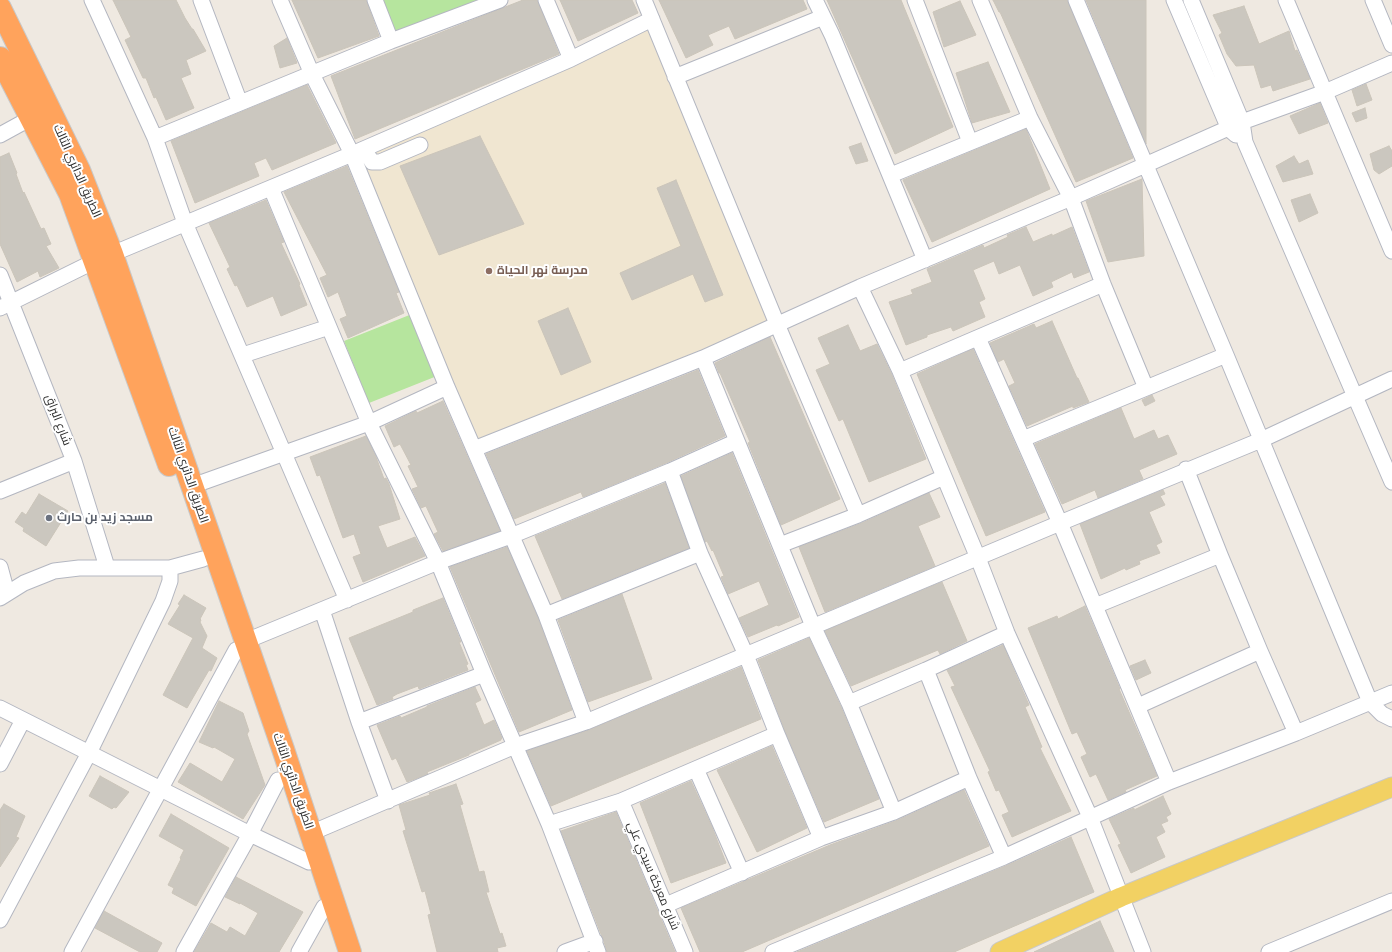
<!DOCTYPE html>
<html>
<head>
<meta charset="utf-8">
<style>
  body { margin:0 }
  canvas { display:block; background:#efe9e1 }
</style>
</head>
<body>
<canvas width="1392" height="952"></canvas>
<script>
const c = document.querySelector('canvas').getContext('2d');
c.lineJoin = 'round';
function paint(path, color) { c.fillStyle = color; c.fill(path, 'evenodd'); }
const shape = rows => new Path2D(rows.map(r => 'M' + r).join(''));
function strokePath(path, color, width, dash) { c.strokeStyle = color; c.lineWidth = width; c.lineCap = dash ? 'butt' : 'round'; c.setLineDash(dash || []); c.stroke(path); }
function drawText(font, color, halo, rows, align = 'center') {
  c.font = font + ' "Open Sans",Cairo,sans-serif'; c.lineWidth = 4; c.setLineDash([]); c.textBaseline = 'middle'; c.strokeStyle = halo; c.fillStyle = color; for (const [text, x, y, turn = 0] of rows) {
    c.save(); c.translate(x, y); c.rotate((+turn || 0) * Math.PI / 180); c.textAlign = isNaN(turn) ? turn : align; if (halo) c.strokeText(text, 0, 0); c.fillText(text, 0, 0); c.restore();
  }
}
paint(shape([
  [651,26,775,323,475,447,355,155]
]), '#f0e6d1');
paint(shape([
  [375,0,499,0,391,41],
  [412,314,437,376,369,403,344,341]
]), '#b6e59e');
const building = shape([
  [113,0,176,0,185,18,192,29,193,29,206,51,186,60,191,74,181,78,194,108,166,120,156,97,154,98,146,78,143,78,125,40,131,37,113,0],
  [292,0,366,0,379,36,318,58,292,0],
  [523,0,537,0,559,54,355,139,331,76,523,0],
  [560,0,632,0,638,13,578,41,560,0],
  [659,0,803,0,807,9,735,39,729,26,708,35,713,45,686,58,659,0],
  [827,0,901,0,953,127,895,154,827,0],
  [993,0,1067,0,1133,158,1076,182,1000,12,999,12,993,0],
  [1086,0,1146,0,1146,144,1086,0],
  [960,1,976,35,944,47,933,12,960,1],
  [1244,6,1259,44,1289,31,1295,51,1297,50,1310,79,1273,91,1271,85,1261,88,1254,65,1236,66,1227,54,1219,35,1222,33,1213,15,1244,6],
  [287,38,297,63,280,68,274,46,287,38],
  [988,62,1010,112,972,123,956,73,988,62],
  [1366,84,1372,100,1357,106,1352,90,1366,84],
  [307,85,336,143,272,170,266,158,254,163,259,176,195,203,171,141,307,85],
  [1320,103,1328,123,1299,134,1290,116,1320,103],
  [1365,108,1367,118,1356,122,1352,113,1365,108],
  [1026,129,1050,189,932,242,903,180,1026,129],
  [480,136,524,224,439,255,400,166,480,136],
  [861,143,868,161,856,164,849,147,861,143],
  [1389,146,1392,151,1392,166,1379,174,1374,170,1370,154,1389,146],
  [9,153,17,173,16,174,23,193,24,192,41,229,44,228,51,244,46,246,59,268,40,277,38,271,17,282,0,244,0,157,9,153],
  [1294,156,1299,164,1308,160,1313,174,1283,182,1276,166,1294,156],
  [347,166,399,292,396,293,404,313,348,338,340,319,347,316,338,292,328,297,320,278,327,275,284,192,347,166],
  [1142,179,1144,256,1108,262,1086,201,1142,179],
  [676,180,723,295,705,302,693,274,632,300,620,273,681,246,657,188,676,180],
  [1310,194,1318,213,1299,222,1291,200,1310,194],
  [266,200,284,242,281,243,300,284,299,285,307,305,281,316,273,296,247,307,237,285,235,286,227,269,230,267,209,223,266,200],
  [1026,227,1033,242,1052,234,1052,236,1072,227,1089,272,1074,278,1072,272,1051,282,1053,287,1033,296,1020,265,999,274,994,261,973,270,985,299,979,302,985,317,953,331,951,327,927,335,927,337,906,345,889,302,913,294,911,290,932,282,927,269,983,245,984,248,1008,237,1007,235,1026,227],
  [568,308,591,362,561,375,538,321,568,308],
  [1052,321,1077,378,1078,378,1089,402,1073,408,1073,406,1027,426,1009,386,1015,383,1004,359,998,362,990,343,1034,324,1036,328,1052,321],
  [848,325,860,351,877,344,892,375,926,459,869,482,843,419,839,421,816,370,830,364,818,338,848,325],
  [770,337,840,499,781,525,748,443,750,442,720,373,719,373,715,363,770,337],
  [973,349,1045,512,986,536,917,374,973,349],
  [698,370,725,436,666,463,583,497,581,492,514,519,486,454,698,370],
  [1152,395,1155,401,1145,406,1142,400,1152,395],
  [443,401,500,531,443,551,434,534,438,532,426,506,421,508,412,489,418,487,408,466,411,465,400,444,394,447,385,426,416,411,417,413,443,401],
  [1121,408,1134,439,1154,430,1158,439,1168,435,1177,454,1139,470,1143,479,1098,498,1095,490,1062,504,1035,444,1121,408],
  [366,436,376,457,384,479,386,478,389,484,400,519,378,526,387,548,415,537,425,556,363,582,353,557,361,554,354,534,343,538,320,475,317,476,310,457,366,436],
  [732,453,799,617,778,626,777,625,748,637,739,618,769,605,759,581,728,594,721,577,724,576,713,550,712,551,707,541,705,542,681,476,732,453],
  [665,483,689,548,562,599,535,536,665,483],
  [1163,490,1165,494,1160,496,1165,505,1149,512,1162,542,1156,545,1160,553,1139,561,1140,564,1126,570,1125,568,1101,579,1080,524,1163,490],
  [929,493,940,517,918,526,935,566,825,612,799,547,862,523,929,493],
  [39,494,68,511,46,546,23,531,24,528,15,522,22,512,26,515,39,494],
  [507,547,538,618,572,710,519,732,450,567,507,547],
  [942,582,967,641,940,654,938,650,851,686,825,631,942,582],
  [622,594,652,679,588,702,558,620,622,594],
  [184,595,206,608,200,619,201,620,200,622,207,636,202,648,217,658,211,671,209,670,187,708,163,695,193,638,168,624,180,605,178,604,184,595],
  [443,598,461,642,459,642,468,664,466,665,468,670,419,689,418,686,397,694,392,697,393,699,377,705,349,638,413,612,413,610,443,598],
  [1085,606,1120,689,1119,689,1157,776,1125,790,1126,792,1108,800,1096,774,1090,777,1081,757,1087,754,1077,732,1072,734,1028,628,1057,616,1058,619,1085,606],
  [809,638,841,707,879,799,824,822,785,731,758,660,809,638],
  [1003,645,1029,705,1025,707,1042,747,1040,748,1071,811,1012,837,1002,815,1009,812,999,790,996,791,988,772,990,771,951,687,955,686,947,670,1003,645],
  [1145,660,1151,673,1136,680,1130,666,1145,660],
  [741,667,761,719,551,806,527,751,589,730,741,667],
  [475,687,481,700,475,703,484,725,494,720,502,738,501,739,501,740,469,754,469,755,427,772,428,774,407,782,396,758,392,760,377,725,400,716,401,718,427,707,427,706,475,687],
  [219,701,243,713,249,731,247,734,265,785,243,819,178,782,190,763,222,782,235,759,214,747,213,748,199,742,219,701],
  [772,746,807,828,757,852,717,770,772,746],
  [100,776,129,792,116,808,114,807,112,809,89,796,100,776],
  [691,781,712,827,726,863,671,883,640,803,691,781],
  [456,784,463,804,460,805,479,872,484,871,489,892,486,892,500,934,502,933,506,946,497,948,498,952,437,952,428,915,431,914,425,891,422,892,403,831,406,830,399,805,430,795,429,793,456,784],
  [964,790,989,846,742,952,700,952,681,908,830,845,898,820,964,790],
  [1163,796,1171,814,1166,817,1168,821,1161,824,1165,832,1156,837,1165,857,1131,873,1118,845,1121,844,1109,819,1134,808,1134,810,1163,796],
  [4,804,25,816,16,837,19,838,0,867,0,810,4,804],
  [616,812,675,952,607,952,603,938,601,934,561,831,616,812],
  [171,814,229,848,196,906,172,893,174,888,168,885,181,859,180,858,184,850,159,836,171,814],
  [1071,837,1094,892,954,952,797,952,1008,865,1071,837],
  [236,877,303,912,279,952,194,952,211,923,227,932,230,927,245,936,258,913,240,903,240,904,225,897,236,877],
  [104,911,162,943,157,952,140,952,95,928,104,911],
  [1100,921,1114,952,1034,952,1081,930,1100,921]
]);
paint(building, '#cbc7bf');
strokePath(building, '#cbc5ba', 1);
const minor = shape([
  [92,0,155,138,185,223,347,600],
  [201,0,240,103],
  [280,0,312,74,352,154,447,387,546,615,586,722],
  [375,0,391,41],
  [546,0,571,59],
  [644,0,777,324,858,515],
  [815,0,832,35,925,260],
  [915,0,970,142],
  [980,0,1030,118,1071,198,1103,284,1146,388],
  [1076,0,1226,355,1370,702,1382,714,1392,719],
  [1174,0,1229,129,1236,135],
  [1191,0,1242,122,1245,142,1392,482],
  [1286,0,1392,251],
  [1373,0,1392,45],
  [675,77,823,17],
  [0,135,31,118],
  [155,138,391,41,500,0],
  [364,149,372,162,380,162,420,145],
  [891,175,1030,118],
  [271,188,369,423,438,562,484,674,549,824,598,952],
  [112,254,352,154,571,59,652,19],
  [0,275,74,461,107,567],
  [860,287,900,371,978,558,1007,633,1090,817,1143,952],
  [0,308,95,261],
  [978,338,1060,523,1169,782],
  [243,355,329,327],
  [703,358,737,441,813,626,849,703,894,812],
  [900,371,1103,284],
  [1023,439,1226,355],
  [474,449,703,358,860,287,1071,198,1242,122,1325,92,1392,63],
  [1186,469,1220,555,1260,651,1296,733],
  [670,471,700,553,746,655,777,734,821,838],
  [192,486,369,423,447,387],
  [0,491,74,461],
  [780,545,858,515,944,477],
  [0,567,7,593],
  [0,598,24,583,54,571,79,568,170,568,203,559],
  [1095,606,1220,555],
  [322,610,359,722,484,674],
  [546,615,700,553],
  [246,641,438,562,511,536,670,471,737,441],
  [926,670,969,778,1004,857],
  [849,703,926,670,1007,633],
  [1138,706,1260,651],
  [0,708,250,834,309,862],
  [359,722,388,801],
  [0,764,23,720],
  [696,769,742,873],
  [621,801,685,952],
  [549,824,621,801,777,734],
  [311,833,515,746,586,722,1060,523,1261,440,1392,379],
  [666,905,821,838,894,812,969,778],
  [0,920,89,753,163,601,170,581,170,568],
  [72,952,236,650],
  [184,952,250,834,278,780],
  [299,952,324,907],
  [565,952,595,941],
  [773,952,1004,857,1169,782,1296,733,1392,693],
  [1269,952,1392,901]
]);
const major = shape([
  [1000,952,1121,897,1392,787]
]);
const highway = shape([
  [0,8,79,170,112,254,283,749,350,952],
  [0,58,70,194,169,465]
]);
strokePath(minor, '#b4b7c1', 17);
strokePath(major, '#c9c9c9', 21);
strokePath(highway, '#c9c9c9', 24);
strokePath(minor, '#fff', 15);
strokePath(major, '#f2d163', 19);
strokePath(highway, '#ffa35c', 22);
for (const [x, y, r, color] of [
  [489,271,4,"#8d6e63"],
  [49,518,4,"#6b7280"]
]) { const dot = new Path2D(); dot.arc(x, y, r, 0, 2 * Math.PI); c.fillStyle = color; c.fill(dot); strokePath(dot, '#fff', 1.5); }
drawText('12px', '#2e2e2e', '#fff', [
  ["الطريق الدائري الثالث",77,171,66],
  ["شارع البراق",58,420,69],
  ["الطريق الدائري الثالث",188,475,71],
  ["الطريق الدائري الثالث",293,781,71],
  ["شارع معركة سيدي علي",653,876,67]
]);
drawText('bold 12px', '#785e54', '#fff', [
  ["مدرسة نهر الحياة",497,271]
], 'left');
drawText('bold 12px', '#5b616d', '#fff', [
  ["مسجد زيد بن حارث",57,518]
], 'left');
</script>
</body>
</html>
